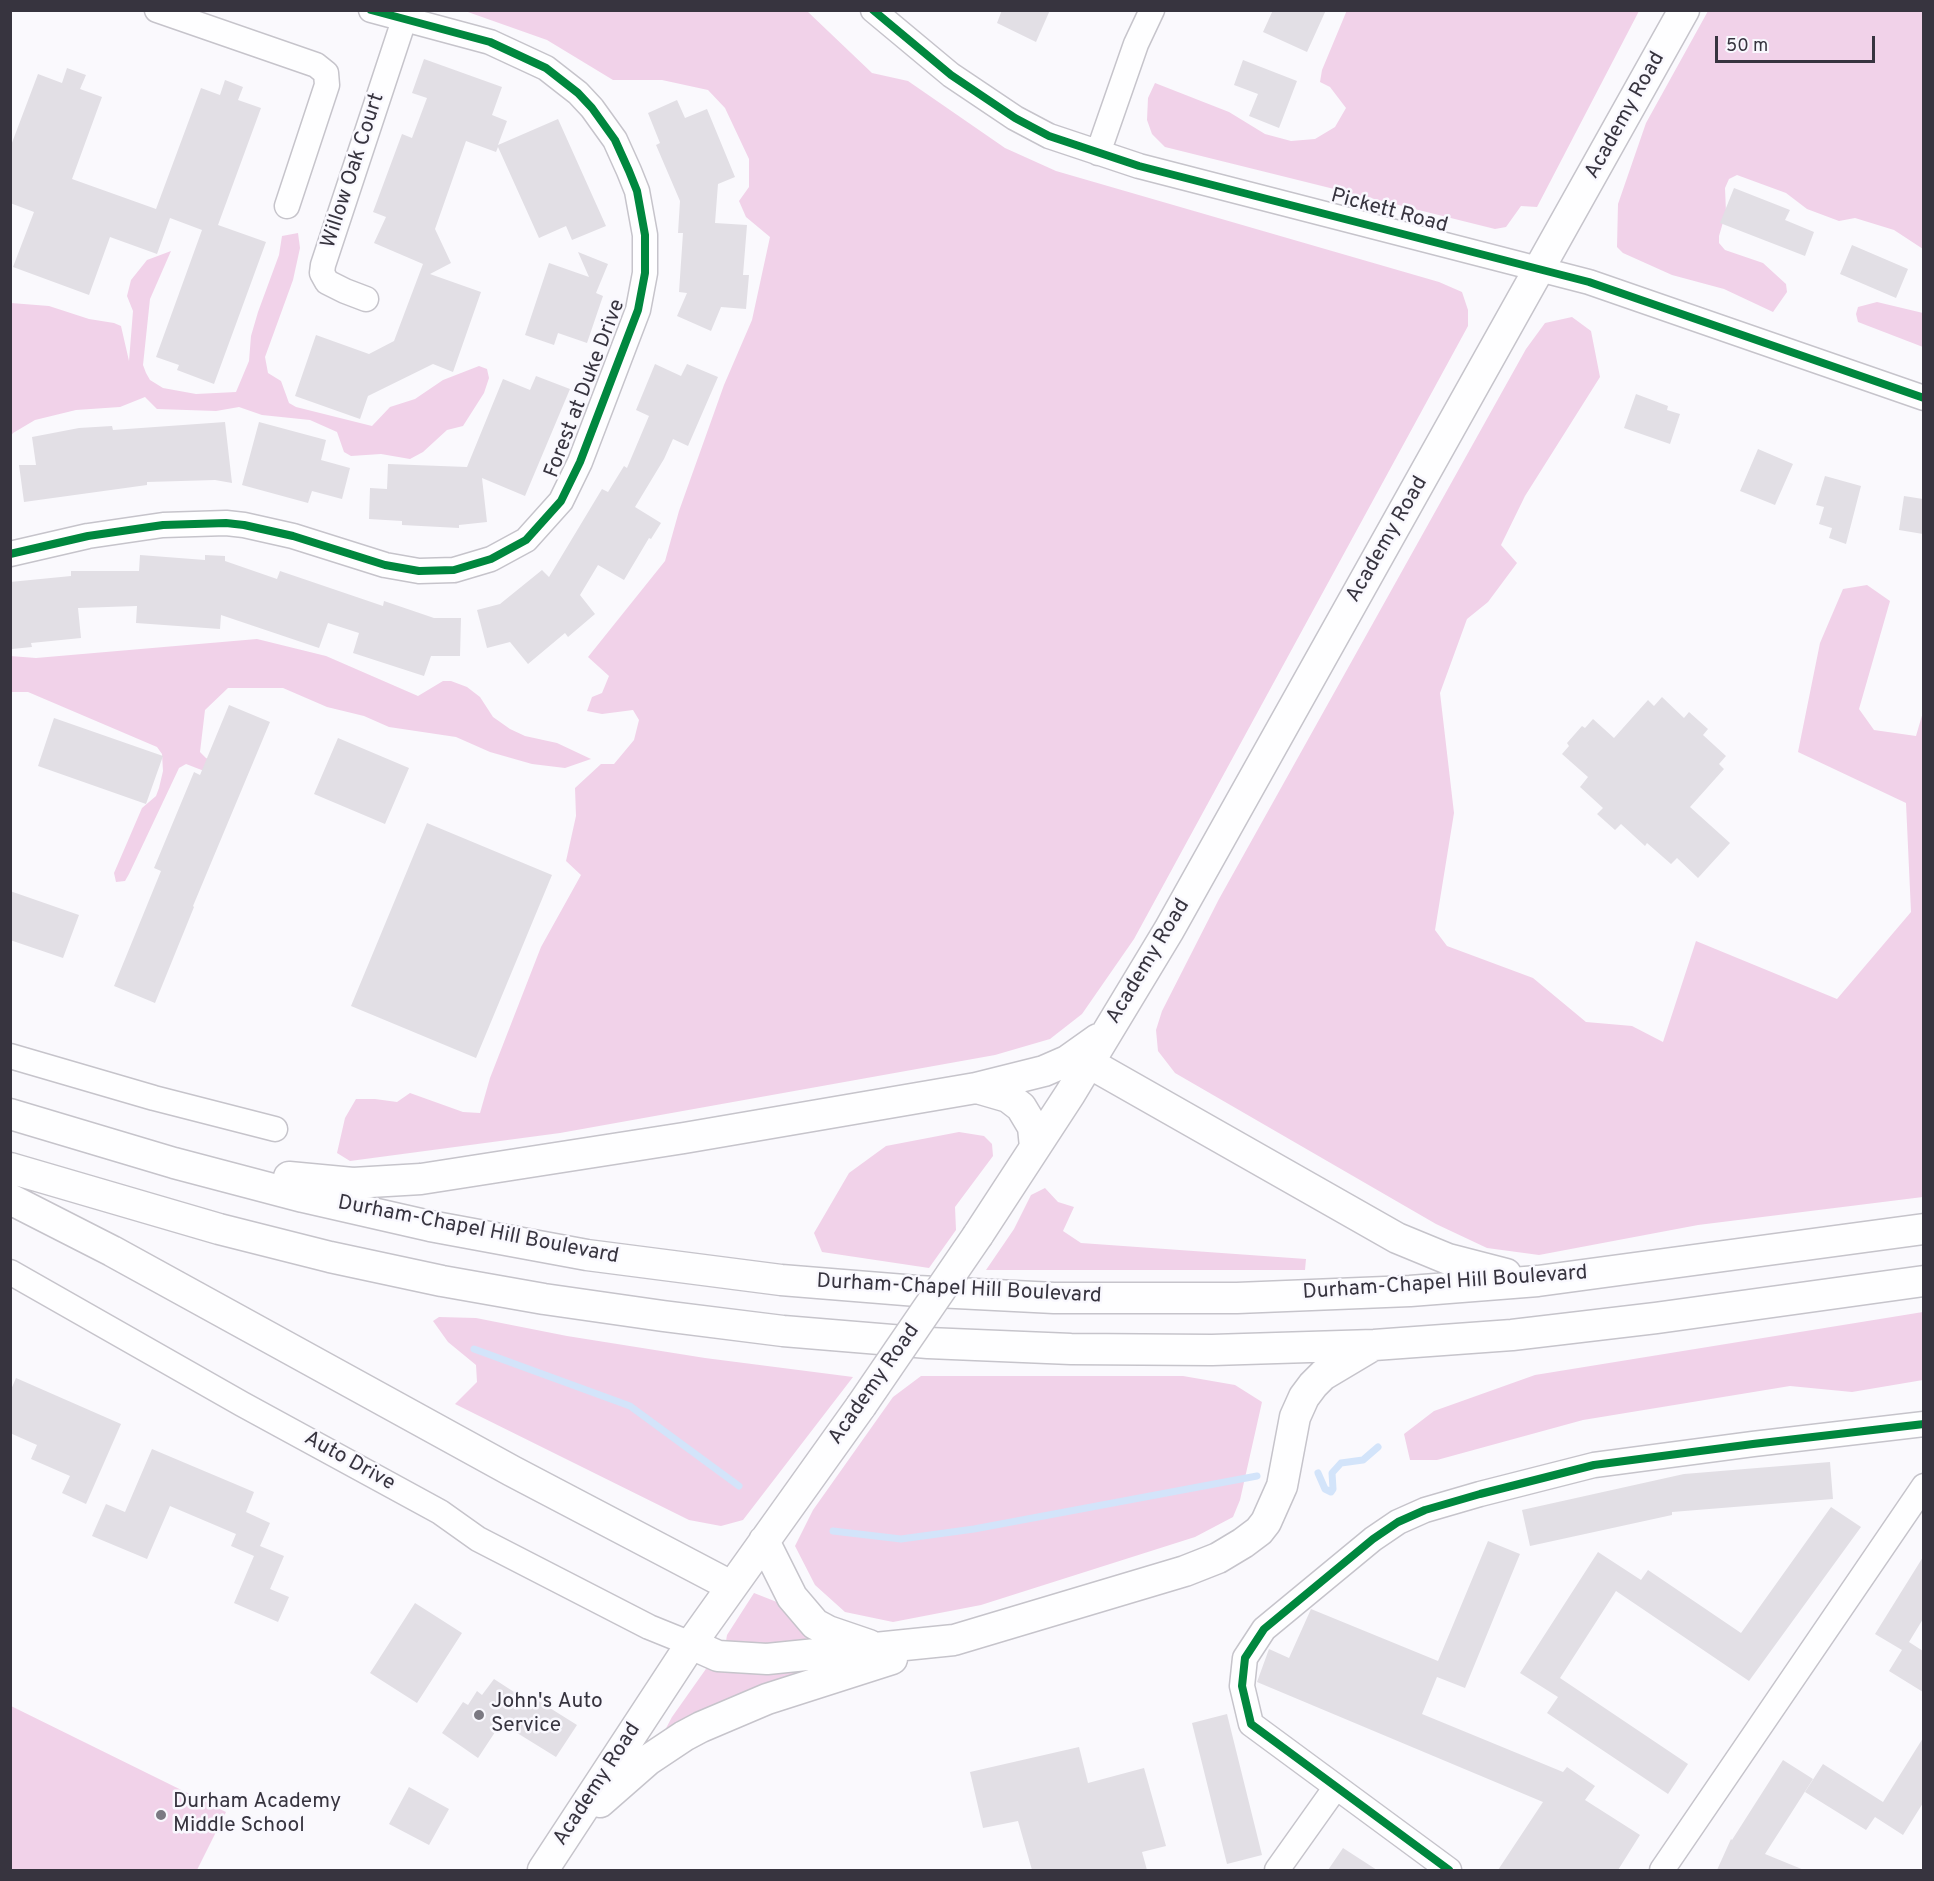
<!DOCTYPE html>
<html>
<head>
<meta charset="utf-8">
<style>
  body { margin:0 }
  #map { position:relative; width:1934px; height:1881px; overflow:hidden; background:#faf9fd; font-family:Overpass,sans-serif }
  canvas { display:block }
  .frame { position:absolute; inset:0; border:12px solid #37343f; pointer-events:none }
  .scale { position:absolute; left:1715px; top:36px; width:160px; height:27px; box-sizing:border-box; border:3px solid #37343f; border-top:0; padding-left:8px; font-size:18px; line-height:21px; white-space:nowrap; color:#37343f; -webkit-text-stroke:4px #f9f8fe; paint-order:stroke }
</style>
</head>
<body>
<div id="map">
<canvas width="1934" height="1881"></canvas>
<div class="frame"></div>
<div class="scale">50 m</div>
</div>
<script>
const c = document.querySelector('canvas').getContext('2d');
c.lineJoin = 'round';
function paint(path, color) { c.fillStyle = color; c.fill(path, 'evenodd'); }
const shape = rows => new Path2D(rows.map(r => 'M' + r).join(''));
function strokePath(path, color, width, dash) { c.strokeStyle = color; c.lineWidth = width; c.lineCap = dash ? 'butt' : 'round'; c.setLineDash(dash || []); c.stroke(path); }
function drawText(font, color, halo, rows, align = 'center') {
  c.font = font + ' Overpass,sans-serif'; c.lineWidth = 5; c.setLineDash([]); c.textBaseline = 'middle'; c.strokeStyle = halo; c.fillStyle = color; for (const [text, x, y, turn = 0] of rows) {
    c.save(); c.translate(x, y); c.rotate((+turn || 0) * Math.PI / 180); c.textAlign = isNaN(turn) ? turn : align; if (halo) c.strokeText(text, 0, 0); c.fillText(text, 0, 0); c.restore();
  }
}
paint(shape([
  [1347,10,1639,10,1639,11,1537,207,1521,206,1506,227,1495,229,1165,147,1152,134,1147,120,1148,98,1155,83,1229,112,1265,134,1291,141,1315,139,1335,127,1346,108,1330,87,1320,82,1322,70],
  [465,11,807,11,872,73,908,81,1005,148,1056,171,1439,282,1462,292,1468,310,1468,326,1134,939,1082,1014,1050,1039,995,1055,560,1133,350,1161,337,1153,345,1118,356,1099,375,1099,397,1102,410,1093,463,1112,480,1113,490,1078,541,947,581,875,566,861,576,816,575,788,601,764,614,764,634,740,639,720,633,710,602,714,587,711,592,697,602,693,609,676,588,657,665,561,679,511,724,385,752,320,770,237,746,217,739,201,749,187,749,159,725,108,708,90,662,80,613,80,547,40],
  [1708,11,1923,11,1923,249,1894,230,1855,218,1839,221,1807,209,1786,193,1737,175,1729,179,1725,188,1726,212,1719,236,1719,243,1725,250,1763,263,1786,284,1787,292,1773,312,1724,289,1672,275,1623,253,1617,247,1618,204,1646,123],
  [298,233,300,248,293,280,265,357,268,373,281,381,289,403,296,407,372,426,390,407,415,399,443,380,479,366,487,369,489,378,484,393,463,426,447,430,423,452,410,459,381,454,351,456,344,452,337,432,310,420,262,415,239,407,216,411,157,409,145,397,120,407,76,410,35,420,13,433,11,436,11,303,49,306,89,319,114,323,121,326,129,361,133,311,127,296,131,280,147,260,171,251,150,299,143,365,146,373,150,380,163,388,196,394,236,392,249,361,251,336,258,312,279,255,282,236],
  [1877,302,1923,313,1923,347,1858,322,1856,314,1858,307],
  [1572,317,1591,331,1600,377,1525,496,1501,545,1517,563,1488,602,1467,619,1440,693,1454,813,1435,930,1447,946,1533,978,1586,1022,1632,1026,1663,1042,1696,941,1837,999,1911,912,1906,803,1798,752,1820,643,1843,589,1867,585,1890,601,1859,709,1874,730,1916,736,1923,712,1923,1197,1698,1225,1539,1255,1487,1248,1436,1224,1175,1073,1158,1051,1156,1030,1162,1011,1219,899,1526,349,1545,323],
  [257,639,326,656,418,696,443,681,451,681,467,687,480,697,493,717,510,729,525,736,557,743,591,759,565,768,532,764,490,752,456,737,389,727,364,716,327,707,283,688,228,688,205,710,200,752,206,758,228,766,212,774,186,764,179,768,129,874,125,881,116,882,114,873,142,808,156,796,159,788,163,771,162,754,157,747,28,692,11,692,10,656,36,658],
  [959,1132,984,1136,992,1144,993,1156,955,1207,956,1230,929,1268,822,1252,814,1233,849,1173,886,1146],
  [1045,1188,1058,1202,1074,1207,1063,1231,1081,1243,1306,1259,1305,1270,986,1270,1014,1229,1031,1195],
  [1923,1312,1923,1380,1852,1392,1790,1386,1583,1420,1437,1460,1410,1460,1404,1434,1434,1411,1535,1375],
  [439,1317,476,1318,567,1336,705,1358,853,1377,743,1520,721,1526,689,1520,455,1404,477,1382,476,1365,448,1342,433,1321],
  [921,1376,1183,1376,1235,1385,1262,1402,1240,1500,1233,1517,1195,1537,981,1605,893,1622,845,1612,815,1585,795,1546,813,1510,893,1397],
  [754,1593,787,1606,833,1645,728,1643,726,1641,727,1635],
  [852,1660,664,1732,672,1717,708,1666],
  [11,1706,226,1812,197,1870,11,1870]
]), '#f1d2e9');
strokePath(shape([
  [474,1349,630,1406,739,1486],
  [1318,1473,1325,1489,1331,1492,1333,1489,1332,1473,1341,1463,1363,1460,1378,1447],
  [833,1531,901,1539,974,1529,1257,1476]
]), '#d3e4fa', 7);
paint(shape([
  [1002,10,1050,10,1036,42,997,23],
  [1273,10,1326,10,1307,52,1263,32],
  [424,59,502,87,492,115,507,121,498,145,558,119,606,226,572,240,566,226,539,238,498,147,496,152,466,141,435,229,451,263,430,274,481,292,453,372,433,364,368,396,360,419,295,396,316,335,369,354,394,341,423,264,374,243,386,217,373,212,402,134,412,138,427,98,412,93],
  [1243,60,1297,81,1279,128,1249,116,1258,94,1234,85],
  [67,68,86,75,80,89,102,97,72,179,156,209,201,88,220,95,225,80,243,87,238,100,261,108,218,225,266,242,214,384,177,370,179,365,156,357,202,230,170,218,157,254,110,237,89,295,13,267,34,212,10,203,10,148,38,74,62,83],
  [677,100,685,118,707,109,735,177,718,184,715,223,747,225,743,275,749,275,746,309,721,307,711,331,677,316,687,293,679,292,683,233,678,233,680,201,656,145,660,143,648,113],
  [1734,188,1790,210,1785,220,1814,232,1805,256,1720,223],
  [1852,245,1908,269,1896,298,1840,274],
  [578,252,608,264,596,293,603,296,587,343,558,333,554,345,525,335,549,263,589,277],
  [655,364,681,376,687,364,718,377,688,446,673,439,664,459,635,507,661,523,651,539,649,538,624,580,598,565,580,595,595,614,568,637,565,633,528,664,510,642,487,648,477,610,500,604,542,570,549,577,602,489,608,492,624,466,627,468,649,416,636,410],
  [536,376,570,389,525,496,482,478,487,522,459,525,459,528,402,525,402,521,369,519,370,488,387,489,388,464,467,467,503,379,530,390],
  [1636,394,1668,406,1667,410,1680,414,1670,444,1624,428],
  [225,422,232,483,215,480,147,482,147,485,24,502,19,465,36,465,32,437,79,428,112,426,113,430],
  [259,422,326,440,321,460,350,468,342,499,312,491,308,503,242,485],
  [1758,449,1793,464,1775,505,1740,491],
  [1825,476,1861,486,1846,544,1829,538,1832,528,1819,524,1824,507,1816,505],
  [1904,496,1923,499,1923,534,1899,530],
  [140,555,205,560,205,555,225,556,225,561,277,579,280,571,383,606,384,601,434,618,461,618,460,656,431,656,424,676,353,653,359,633,328,623,319,648,221,615,220,629,136,623,137,606,78,608,81,638,31,643,32,647,12,649,10,582,71,576,71,571,139,571],
  [1662,697,1684,718,1689,712,1708,729,1703,735,1726,756,1719,764,1724,769,1690,807,1730,843,1698,878,1677,858,1671,864,1647,843,1645,846,1621,824,1615,830,1597,814,1603,808,1580,787,1588,777,1562,754,1569,746,1567,743,1582,726,1585,728,1593,719,1614,738,1648,700,1654,706],
  [229,705,270,722,193,906,194,907,155,1003,114,986,161,871,154,868,194,772,200,775],
  [54,718,163,756,146,804,38,766],
  [338,738,409,768,385,824,314,794],
  [427,823,552,875,476,1058,351,1006],
  [10,891,79,915,63,958,10,940],
  [16,1378,121,1424,86,1504,62,1493,70,1476,31,1459,37,1445,10,1433,10,1392],
  [152,1449,254,1492,246,1512,270,1523,260,1546,284,1556,270,1589,289,1597,278,1622,234,1603,254,1556,231,1546,236,1534,170,1506,147,1559,92,1536,106,1504,125,1512],
  [1830,1462,1833,1499,1672,1512,1672,1515,1530,1546,1522,1510,1684,1474],
  [1831,1507,1861,1527,1749,1681,1616,1591,1560,1678,1688,1764,1668,1794,1547,1713,1558,1697,1520,1673,1598,1552,1641,1580,1648,1570,1741,1633],
  [1488,1541,1520,1554,1465,1688,1437,1677,1422,1714,1563,1772,1567,1767,1595,1786,1585,1800,1640,1835,1618,1870,1498,1870,1543,1802,1257,1682,1269,1649,1289,1658,1311,1609,1438,1661],
  [1923,1557,1923,1619,1909,1642,1923,1651,1923,1692,1889,1671,1902,1650,1875,1634],
  [415,1603,462,1633,417,1703,370,1673],
  [494,1679,531,1703,534,1698,577,1725,556,1757,501,1723,478,1758,442,1733,463,1702,468,1705,477,1691,482,1695],
  [1227,1714,1262,1855,1227,1864,1192,1723],
  [1923,1738,1923,1803,1903,1835,1875,1817,1866,1830,1805,1792,1823,1764,1883,1802],
  [1079,1747,1088,1783,1144,1768,1166,1846,1142,1852,1147,1870,1032,1870,1018,1821,983,1828,970,1772],
  [1783,1760,1813,1779,1765,1854,1804,1870,1717,1870,1731,1839,1732,1840],
  [409,1787,449,1809,429,1845,389,1824],
  [1343,1848,1377,1870,1328,1870]
]), '#e2dfe5');
const minor = shape([
  [157,10,316,65,326,73,327,85,287,206],
  [873,10,951,75,1015,118,1049,136,1139,166,1589,282,1924,398],
  [1098,153,1136,44,1152,10],
  [366,299,345,291,327,282,322,273,323,265,404,20],
  [10,554,88,536,163,525,226,523,244,525,293,536,385,565,419,571,454,570,491,559,526,540,561,501,580,462,638,310,645,273,645,235,637,191,629,171,615,140,592,108,578,93,546,68,490,42,371,10],
  [10,1056,154,1098,275,1129],
  [10,1272,242,1404,440,1512,478,1539,649,1627,691,1644],
  [1277,1870,1336,1787],
  [1449,1870,1251,1724,1242,1686,1245,1658,1264,1629,1373,1539,1398,1522,1425,1510,1480,1494,1594,1465,1753,1444,1924,1424],
  [1662,1870,1924,1486]
]);
const major = shape([
  [1089,1063,1397,1238,1448,1259,1506,1274],
  [977,1088,1008,1097,1021,1107,1033,1127,1035,1147],
  [10,1114,174,1163,303,1197,430,1226,587,1255,781,1280,917,1291,1054,1298,1237,1298,1410,1291,1538,1281,1924,1229],
  [10,1168,219,1229,330,1257,442,1281,544,1299,663,1316,783,1331,928,1343,1071,1349,1212,1350,1374,1345,1512,1335,1656,1318,1924,1281],
  [289,1177,353,1183,421,1179,684,1138,976,1088,1044,1071,1067,1061,1098,1039],
  [10,1199,112,1251,512,1471,731,1586],
  [978,1235,1070,1094,1169,930,1684,10],
  [764,1541,792,1597,815,1624,828,1631,869,1645],
  [691,1644,718,1656,767,1659,954,1640,1185,1571,1218,1558,1243,1543,1259,1531,1266,1522,1282,1486,1295,1417,1304,1397,1313,1385,1323,1375,1370,1347],
  [600,1802,648,1760,684,1736,701,1727,767,1699,892,1659],
  [543,1870,691,1644,861,1406]
]);
strokePath(minor, '#c6c4cb', 27);
strokePath(major, '#c6c4cb', 33);
strokePath(minor, '#fefeff', 24);
strokePath(major, '#fefeff', 30);
const majorBridge = shape([
  [861,1406,978,1235]
]);
strokePath(majorBridge, '#c6c4cb', 33, []);
strokePath(majorBridge, '#fefeff', 30);
strokePath(shape([
  [873,10,951,75,1015,118,1049,136,1139,166,1589,282,1924,398],
  [10,554,88,536,163,525,226,523,244,525,293,536,385,565,419,571,454,570,491,559,526,540,561,501,580,462,638,310,645,273,645,235,637,191,629,171,615,140,592,108,578,93,546,68,490,42,371,10],
  [1449,1870,1251,1724,1242,1686,1245,1658,1264,1629,1373,1539,1398,1522,1425,1510,1480,1494,1594,1465,1753,1444,1924,1424]
]), '#00873e', 8);
for (const [x, y, r, color] of [
  [479,1715,6,"#7b7982"],
  [161,1815,6,"#7b7982"]
]) { const dot = new Path2D(); dot.arc(x, y, r, 0, 2 * Math.PI); c.fillStyle = color; c.fill(dot); strokePath(dot, '#f9f8fe', 2); }
drawText('21px', '#37343f', '#f9f8fe', [
  ["Academy Road",1626,116,-61],
  ["Willow Oak Court",354,171,-72],
  ["Pickett Road",1389,212,15],
  ["Forest at Duke Drive",586,389,-69],
  ["Academy Road",1388,540,-60],
  ["Academy Road",1149,962,-59],
  ["Durham-Chapel Hill Boulevard",478,1231,11],
  ["Durham-Chapel Hill Boulevard",1445,1284,-4],
  ["Durham-Chapel Hill Boulevard",959,1290,3],
  ["Academy Road",875,1385,-55],
  ["Auto Drive",349,1462,29],
  ["Academy Road",598,1785,-57]
]);
drawText('21px', '#37343f', '#f9f8fe', [
  ["John's Auto",491,1703],
  ["Service",491,1727],
  ["Durham Academy",173,1803],
  ["Middle School",173,1827]
], 'left');
</script>
</body>
</html>
